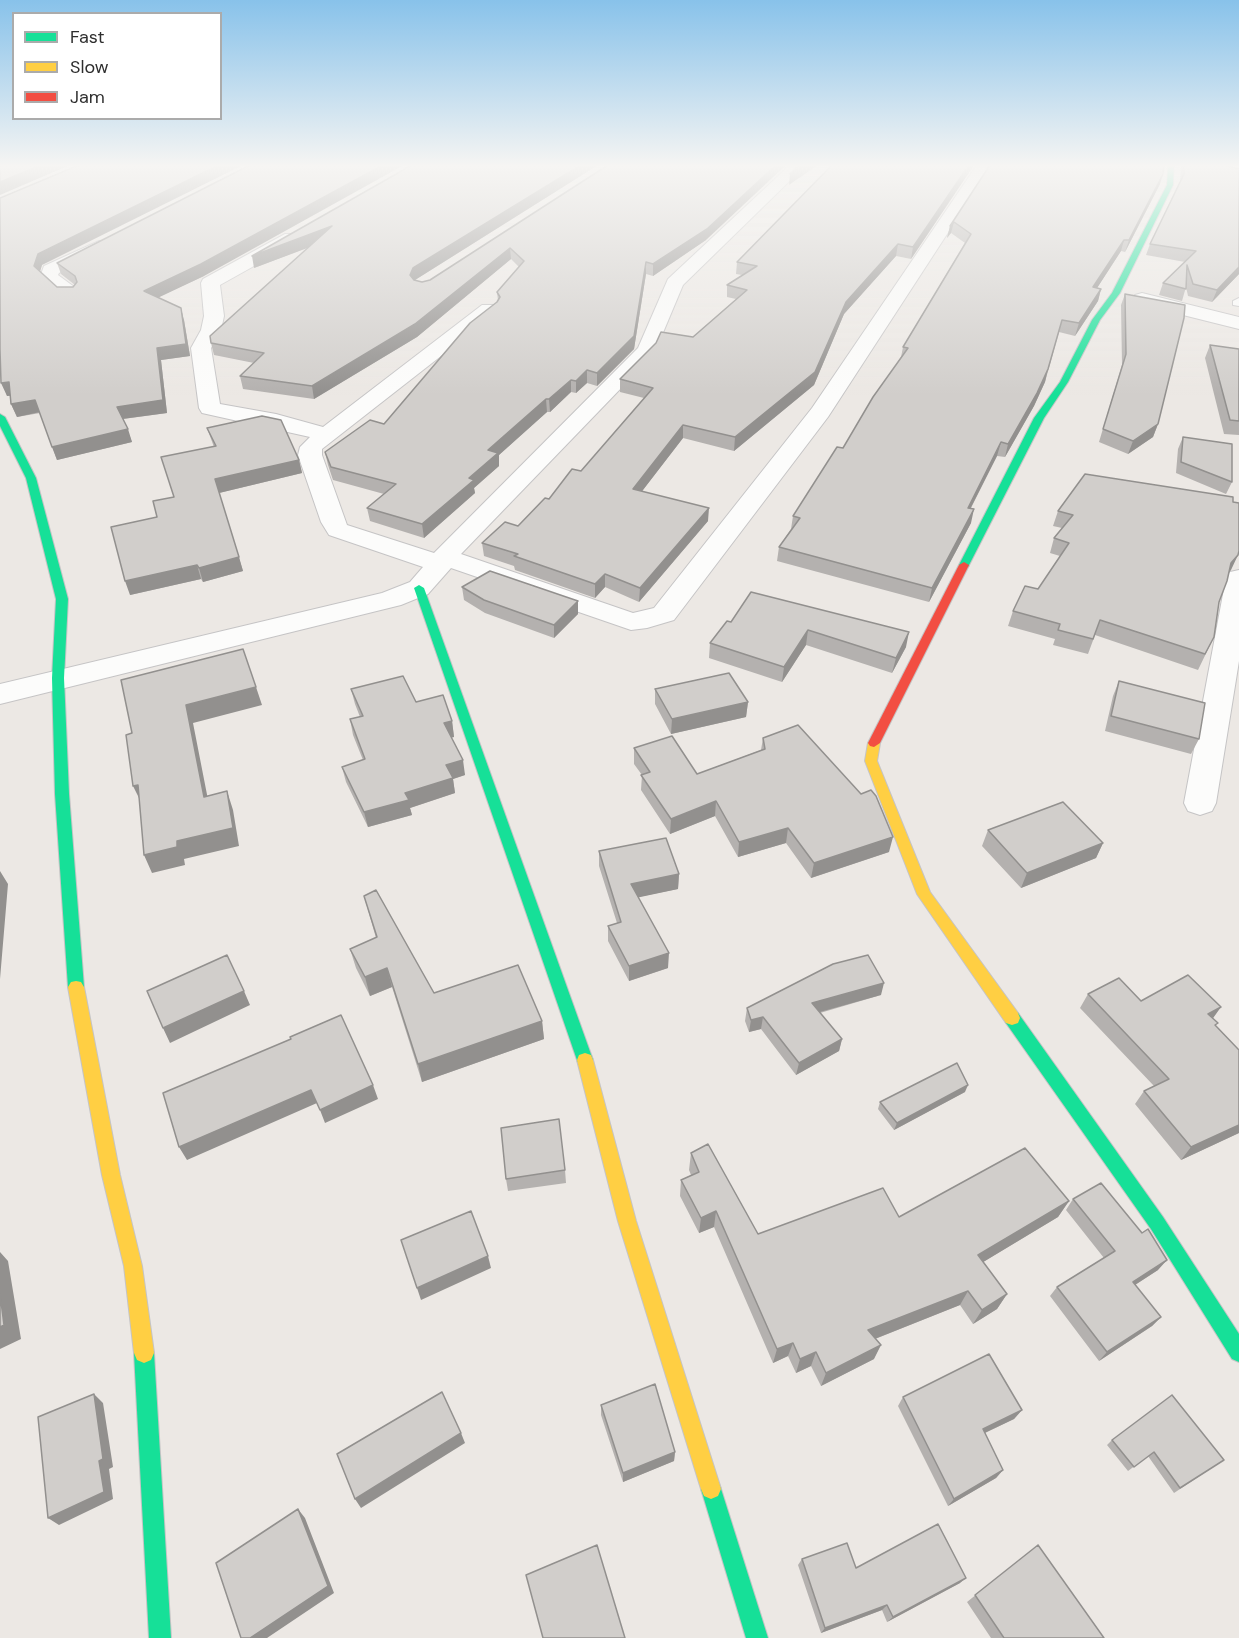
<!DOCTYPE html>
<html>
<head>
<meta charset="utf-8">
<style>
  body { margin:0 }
  #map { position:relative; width:1239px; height:1638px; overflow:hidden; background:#ece8e4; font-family:"DM Sans",sans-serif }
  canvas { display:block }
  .legend { position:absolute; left:12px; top:12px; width:210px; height:108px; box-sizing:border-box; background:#fff; border:2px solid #ababab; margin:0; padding:8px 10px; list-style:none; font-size:18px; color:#2e2e2e }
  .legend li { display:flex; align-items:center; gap:12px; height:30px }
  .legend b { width:30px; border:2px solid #ababab }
</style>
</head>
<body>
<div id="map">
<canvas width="1239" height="1638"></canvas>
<ul class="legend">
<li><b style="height:8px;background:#16e098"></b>Fast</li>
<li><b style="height:8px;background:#ffcf43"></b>Slow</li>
<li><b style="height:8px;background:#f24e42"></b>Jam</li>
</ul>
</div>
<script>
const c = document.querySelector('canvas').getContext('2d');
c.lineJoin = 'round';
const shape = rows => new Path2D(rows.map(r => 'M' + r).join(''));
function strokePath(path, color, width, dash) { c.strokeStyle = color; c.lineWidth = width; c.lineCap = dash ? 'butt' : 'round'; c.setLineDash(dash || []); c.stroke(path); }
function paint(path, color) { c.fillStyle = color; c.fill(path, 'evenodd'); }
const lane = shape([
  [1239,298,1239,306,1233,305,1233,301,1239,298]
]);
const street = shape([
  [790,165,806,165,683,285,654,354,461,554,633,613,654,608,812,408,977,165,992,165,828,417,674,620,647,628,631,630,451,568,428,594,401,605,0,704,0,684,382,593,410,582,423,567,329,535,321,522,298,455,300,447,310,437,202,413,199,408,191,348,201,330,204,316,201,283,203,279,285,234,297,234,300,238,297,242,220,285,224,316,221,330,211,348,220,404,276,414,323,427,482,305,496,305,499,309,496,313,322,449,322,455,347,525,434,553,638,348,668,279,790,165],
  [99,241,105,242,108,246,105,250,59,273,58,275,77,289,79,293,77,297,63,297,40,277,44,266,99,241],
  [1142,293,1239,317,1239,329,1135,303,1133,299,1135,295,1142,293],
  [1239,570,1239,661,1216,803,1212,811,1200,815,1188,811,1184,803,1226,578,1230,572,1239,570]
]);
const fast = shape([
  [1168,165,1174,165,1173,185,1120,293,1100,320,1068,382,1044,418,969,565,968,567,960,567,959,565,1034,418,1060,382,1092,320,1112,293,1167,185,1168,165],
  [0,414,5,417,36,478,68,599,64,678,69,794,84,987,81,992,76,993,71,992,68,987,55,794,52,678,56,599,26,478,0,426,0,414],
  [419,585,424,588,593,1060,591,1065,585,1067,579,1065,577,1060,414,588,419,585],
  [1012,1011,1018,1013,1163,1217,1239,1334,1239,1362,1232,1359,1151,1229,1006,1023,1004,1018,1006,1013,1012,1011],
  [144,1343,151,1346,154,1353,171,1638,149,1638,134,1353,137,1346,144,1343],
  [711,1479,718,1482,721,1489,768,1638,746,1638,701,1489,704,1482,711,1479]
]);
const slow = shape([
  [874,739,880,743,877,761,930,892,1018,1013,1020,1018,1018,1023,1012,1025,1006,1023,917,894,865,761,868,743,874,739],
  [76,981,81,982,84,987,120,1175,142,1266,154,1353,151,1360,144,1363,137,1360,134,1353,124,1266,102,1175,68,987,71,982,76,981],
  [585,1053,591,1055,593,1060,636,1221,721,1489,718,1496,711,1499,704,1496,701,1489,618,1221,577,1060,579,1055,585,1053]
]);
const jam = shape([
  [964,562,969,565,880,743,874,747,870,746,868,743,959,565,964,562]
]);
strokePath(lane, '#c5c4c5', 2);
strokePath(street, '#c5c4c5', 2);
strokePath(fast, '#c5c4c5', 2);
strokePath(slow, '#c5c4c5', 2);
strokePath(jam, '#c5c4c5', 2);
paint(lane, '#fcfcfb');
paint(street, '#fcfcfb');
paint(fast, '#16e098');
paint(slow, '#ffcf43');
paint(jam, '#f24e42');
paint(shape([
  [412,165,598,165,415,280,422,282,430,280,608,165,706,240,653,276,646,274,634,349,597,386,587,383,576,393,571,392,550,412,547,412,499,455,499,466,474,488,475,493,424,538,370,521,367,508,384,494,333,480,328,465,325,452,384,424,498,301,497,292,519,267,511,259,417,337,314,399,243,389,240,376,254,363,214,355,211,343,309,247,254,268],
  [974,165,911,259,896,256,844,314,814,385,734,451,683,438,642,491,708,521,639,602,605,587,595,598,515,570,514,566,484,556,482,543,518,526,581,471,644,398,620,392,620,379,693,337,736,299,727,297,727,285,742,275,736,274,737,262],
  [990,165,1160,184,1125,252,1121,251,1097,288,1101,289,1098,301,1075,336,1059,332,1045,382,1034,406,1005,457,997,456,971,508,971,523,929,602,777,561,779,547,791,529,793,516,843,448,901,357,903,347,965,243,951,233,947,238,950,226],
  [1181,165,1223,165,1239,169,1239,274,1212,302,1188,296,1186,287,1182,301,1159,295,1163,283,1185,262,1146,255,1150,244,1180,181],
  [0,198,42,265,40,271,57,287,73,287,75,285,61,274,57,263,204,276,158,297,184,320,190,356,161,360,167,413,123,419,132,442,57,460,40,413,17,417,11,404,10,396,7,396,0,363],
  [1125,294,1158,424,1153,437,1128,454,1099,442,1122,365,1121,305],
  [1210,345,1239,349,1239,435,1224,434,1205,358],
  [207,428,299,460,302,473,219,493,243,571,203,582,201,579,130,595,157,517,214,447],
  [1183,437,1232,482,1226,494,1176,473,1178,449],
  [1085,474,1231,570,1229,571,1219,602,1214,637,1198,670,1095,635,1088,654,1053,645,1055,639,1008,626,1013,611,1038,589,1060,556,1050,553,1054,538,1062,528,1053,526,1058,511],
  [462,587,578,601,578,614,554,638,485,613,464,600],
  [751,592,906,647,892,673,806,645,782,682,709,658,710,643,731,622],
  [1119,681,1199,739,1191,754,1105,731,1113,696],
  [351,689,416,702,452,721,454,737,451,737,465,775,453,779,455,793,410,808,412,815,368,827,346,782,342,767,363,760,353,735,350,719,360,717,355,704],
  [655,689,748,702,746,717,671,734,655,704],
  [763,738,889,852,811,878,786,843,738,857,715,816,670,834,641,790,642,775,634,764,634,748,697,774,761,750],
  [988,830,1103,843,1096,858,1021,888,982,846],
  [599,851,679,874,678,889,638,897,668,968,629,981,608,941,608,926,617,923,599,866],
  [364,896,434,993,542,1021,544,1039,422,1082,392,987,370,996,356,968,350,949,376,938],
  [1088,994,1141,1001,1213,1019,1216,1026,1239,1050,1239,1133,1181,1160,1135,1104,1144,1091,1154,1086,1080,1008],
  [881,995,820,1013,842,1039,839,1051,796,1075,761,1029,749,1032,745,1021,747,1008],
  [965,1092,894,1130,878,1109,880,1102],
  [691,1153,758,1234,899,1217,1069,1201,1058,1217,983,1262,1007,1294,997,1309,973,1324,960,1305,875,1339,874,1359,821,1386,811,1366,796,1373,788,1356,773,1363,714,1227,699,1233,680,1196,681,1180,691,1175,689,1170],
  [565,1170,566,1183,508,1191,506,1179],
  [1073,1199,1158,1270,1135,1285,1161,1317,1152,1326,1099,1361,1050,1296,1057,1287,1104,1258,1066,1210],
  [903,1397,1022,1410,1014,1419,985,1433,1003,1470,996,1478,948,1506,898,1406],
  [601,1405,675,1452,674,1461,623,1482,601,1415],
  [1112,1440,1224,1460,1174,1493,1148,1456,1128,1471,1107,1445],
  [1038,1545,1104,1638,991,1638,967,1602],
  [802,1559,856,1568,960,1583,887,1622,882,1610,821,1633,798,1565]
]), '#b4b1af');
paint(shape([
  [41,165,70,165,0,195,0,182],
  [219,165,243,165,42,265,38,278,34,266,38,254],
  [383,165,404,165,204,276,147,303,144,291],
  [581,165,598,165,415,280,412,287,410,275,413,268],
  [776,165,786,165,706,240,653,276,653,264],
  [803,165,818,165,789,185,790,174],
  [969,165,974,165,911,259,913,247],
  [1163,174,1160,184,1125,252,1129,240],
  [954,222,951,233,947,238,950,226],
  [332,226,334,238,254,268,252,256],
  [1124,240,1121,251,1090,299,1093,287],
  [898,244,896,256,844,314,814,385,734,451,735,437,846,302],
  [510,248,511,259,417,337,314,399,312,386],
  [646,262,646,274,634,349,597,386,597,373],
  [1239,267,1239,274,1212,302,1217,290],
  [1101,289,1098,301,1075,336,1079,323],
  [181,308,184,320,190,356,161,360,167,413,122,419,117,407,157,348],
  [1048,369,1045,382,1034,406,1005,457,1008,444],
  [587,370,587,383,576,393,576,381],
  [571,380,571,392,550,412,549,399],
  [9,382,14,395,7,396,1,383],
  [546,399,547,412,499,455,499,466,474,488,475,493,424,538,422,524,469,478,488,450],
  [35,400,40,412,17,417,11,404],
  [1158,424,1153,437,1128,454,1133,441],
  [683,425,683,438,633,503,633,489],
  [128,429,132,442,57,460,52,447],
  [1001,442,997,456,964,521,968,508],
  [299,460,302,473,219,493,215,479],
  [709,508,708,521,639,602,640,588],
  [974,509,971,523,929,602,932,588],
  [1238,555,1231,570,1224,578,1231,563],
  [239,557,243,571,203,582,199,568],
  [197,565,201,579,130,595,125,581],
  [605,574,605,587,595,598,595,584],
  [578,601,578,614,554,638,554,625],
  [808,630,806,645,782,682,784,667],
  [909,632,906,647,892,673,896,658],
  [256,687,262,705,193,723,211,815,204,797,186,705],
  [748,702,746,717,671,734,672,719],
  [452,721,454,737,447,739,444,723],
  [463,760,465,775,453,779,455,793,410,808,412,815,368,827,364,812,405,793,446,765],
  [138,785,142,804,133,786],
  [227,791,233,810,239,846,184,859,185,865,152,873,144,855,177,841],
  [716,801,715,816,670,834,671,819],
  [788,828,786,843,738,857,739,842],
  [893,837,889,852,811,878,814,863],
  [1103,843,1096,858,1021,888,1027,873],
  [0,871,8,884,0,979],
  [679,874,678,889,631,899,631,884],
  [669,953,668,968,629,981,629,966],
  [387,968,392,987,370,996,365,977],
  [884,983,881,995,809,1015,812,1003],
  [244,991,250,1005,170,1043,163,1028],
  [1221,1007,1211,1021,1208,1014],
  [763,1017,761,1029,749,1032,751,1020],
  [542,1021,544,1039,422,1082,418,1064],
  [842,1039,839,1051,796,1075,799,1063],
  [373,1085,378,1099,325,1123,320,1110],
  [968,1085,965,1092,894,1130,897,1123],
  [311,1090,317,1103,187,1160,179,1147],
  [1239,1125,1239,1133,1181,1160,1191,1147],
  [1069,1201,1058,1217,970,1270,978,1255],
  [716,1211,714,1227,699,1233,701,1218],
  [0,1252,8,1261,21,1339,0,1349],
  [488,1256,491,1268,421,1300,417,1288],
  [1167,1260,1158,1270,1124,1292,1133,1282],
  [968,1291,960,1305,862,1344,868,1330],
  [1007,1294,997,1309,973,1324,982,1310],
  [1161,1317,1152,1326,1099,1361,1107,1352],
  [793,1343,788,1356,773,1363,777,1349],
  [881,1345,874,1359,821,1386,826,1373],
  [816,1352,811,1366,796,1373,800,1359],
  [94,1394,103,1403,113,1467,109,1469,113,1499,59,1525,48,1518,99,1461],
  [1022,1410,1014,1419,976,1437,983,1429],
  [461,1433,465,1443,361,1508,355,1499],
  [675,1452,674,1461,623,1482,623,1473],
  [1003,1470,996,1478,948,1506,954,1499],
  [298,1509,305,1518,334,1593,267,1638,250,1638],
  [966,1578,960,1583,887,1622,893,1617],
  [887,1605,882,1610,821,1633,825,1628]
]), '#92908e');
const building = shape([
  [0,165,41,165,0,182,0,165],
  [79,165,219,165,38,254,34,266,57,287,73,287,77,282,75,276,57,263,250,165,383,165,201,264,144,291,181,308,186,344,157,348,163,400,117,407,128,429,52,447,35,400,11,404,9,382,1,383,0,349,0,198,79,165],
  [412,165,581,165,413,268,410,275,414,280,422,282,430,280,608,165,776,165,707,229,653,264,646,262,634,336,597,373,587,370,576,381,571,380,549,399,546,399,488,450,498,453,469,478,474,480,422,524,367,508,396,484,331,467,325,452,370,420,384,424,470,323,497,302,500,297,497,292,524,261,510,248,415,324,312,386,240,376,264,353,211,343,210,336,332,226,252,256,412,165],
  [799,165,803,165,790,174,799,165],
  [832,165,969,165,913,247,898,244,846,302,815,372,735,437,683,425,633,489,709,508,640,588,605,574,595,584,514,556,518,554,482,543,505,522,518,526,545,498,549,499,572,469,581,471,653,388,620,379,656,343,661,332,693,337,747,290,727,285,757,266,737,262,832,165],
  [990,165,1164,165,1163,174,1129,240,1124,240,1093,287,1101,289,1079,323,1062,320,1048,369,1037,393,1008,444,1001,442,968,508,974,509,932,588,779,547,800,518,793,516,837,447,843,448,873,397,908,348,903,347,971,234,954,222,950,226,990,165],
  [1184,165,1223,165,1239,169,1239,267,1217,290,1193,284,1187,265,1186,289,1163,283,1196,251,1150,244,1184,174,1184,165],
  [1125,294,1185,305,1184,318,1158,424,1133,441,1103,429,1126,354,1125,294],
  [1210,345,1239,349,1239,421,1230,420,1210,345],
  [262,416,281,420,299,460,215,479,239,557,199,568,197,565,125,581,111,527,157,517,153,501,174,497,161,457,216,446,207,428,262,416],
  [1183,437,1232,444,1232,482,1181,462,1183,437],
  [1085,474,1233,497,1233,502,1239,503,1239,551,1238,555,1231,563,1227,581,1219,602,1214,637,1205,654,1100,620,1093,639,1058,630,1060,624,1013,611,1025,586,1038,589,1069,543,1054,538,1073,515,1058,511,1085,474],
  [490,571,578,601,554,625,484,600,462,587,490,571],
  [751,592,909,632,896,658,808,630,784,667,710,643,727,621,731,622,751,592],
  [243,649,256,687,186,705,204,797,227,791,233,828,177,841,177,847,144,855,138,785,133,786,126,735,132,733,121,680,243,649],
  [729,673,748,702,672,719,655,689,729,673],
  [403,676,416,702,443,695,452,721,444,723,463,760,446,765,453,778,405,793,409,800,364,812,342,767,365,759,350,719,363,716,351,689,403,676],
  [1119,681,1205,703,1199,739,1111,716,1119,681],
  [798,725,861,794,871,790,876,796,893,837,814,863,788,828,739,842,716,801,671,819,641,775,650,772,634,748,672,736,697,774,765,749,763,738,798,725],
  [1063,802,1103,843,1027,873,988,830,1063,802],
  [666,838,679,874,631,884,669,953,629,966,608,926,621,922,599,851,666,838],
  [376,890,434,993,518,965,542,1021,418,1064,387,968,365,977,350,949,377,937,364,896,376,890],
  [227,955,244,991,163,1028,147,991,227,955],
  [868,955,884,983,812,1003,842,1039,799,1063,763,1017,751,1020,747,1008,833,964,868,955],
  [1188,975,1221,1007,1208,1014,1218,1023,1215,1025,1239,1050,1239,1125,1191,1147,1144,1091,1169,1079,1088,994,1119,978,1141,1001,1188,975],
  [341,1015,373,1085,320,1110,311,1090,179,1147,163,1093,291,1039,290,1037,341,1015],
  [957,1063,968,1085,897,1123,880,1102,957,1063],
  [559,1119,565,1170,506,1179,501,1128,559,1119],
  [708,1144,758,1234,883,1188,899,1217,1025,1148,1069,1201,978,1255,1007,1294,982,1310,968,1291,868,1330,881,1345,826,1373,816,1352,800,1359,793,1343,777,1349,716,1211,701,1218,681,1180,699,1172,691,1153,708,1144],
  [1101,1183,1142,1233,1148,1229,1167,1260,1133,1282,1161,1317,1107,1352,1057,1287,1115,1251,1073,1199,1101,1183],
  [471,1211,488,1256,417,1288,401,1240,471,1211],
  [0,1294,4,1325,0,1327,0,1294],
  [989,1354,1022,1410,983,1429,1003,1470,954,1499,903,1397,989,1354],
  [655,1384,675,1452,623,1473,601,1405,655,1384],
  [442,1392,461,1433,355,1499,337,1454,442,1392],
  [94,1394,103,1459,99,1461,104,1492,48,1518,38,1417,94,1394],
  [1172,1395,1224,1460,1180,1488,1154,1452,1134,1467,1112,1440,1172,1395],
  [298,1509,328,1586,250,1638,241,1638,216,1563,298,1509],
  [938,1524,966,1578,893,1617,887,1605,825,1628,802,1559,847,1543,856,1568,938,1524],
  [597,1545,625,1638,543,1638,526,1575,597,1545],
  [1038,1545,1104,1638,1004,1638,975,1595,1038,1545]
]);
paint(building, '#d1cecb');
strokePath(building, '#92908e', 1.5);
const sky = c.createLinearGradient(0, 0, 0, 395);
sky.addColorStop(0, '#88c2ea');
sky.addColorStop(0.42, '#f6f5f3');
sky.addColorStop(1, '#f6f5f300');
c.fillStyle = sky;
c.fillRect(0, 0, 1239, 395);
</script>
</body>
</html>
